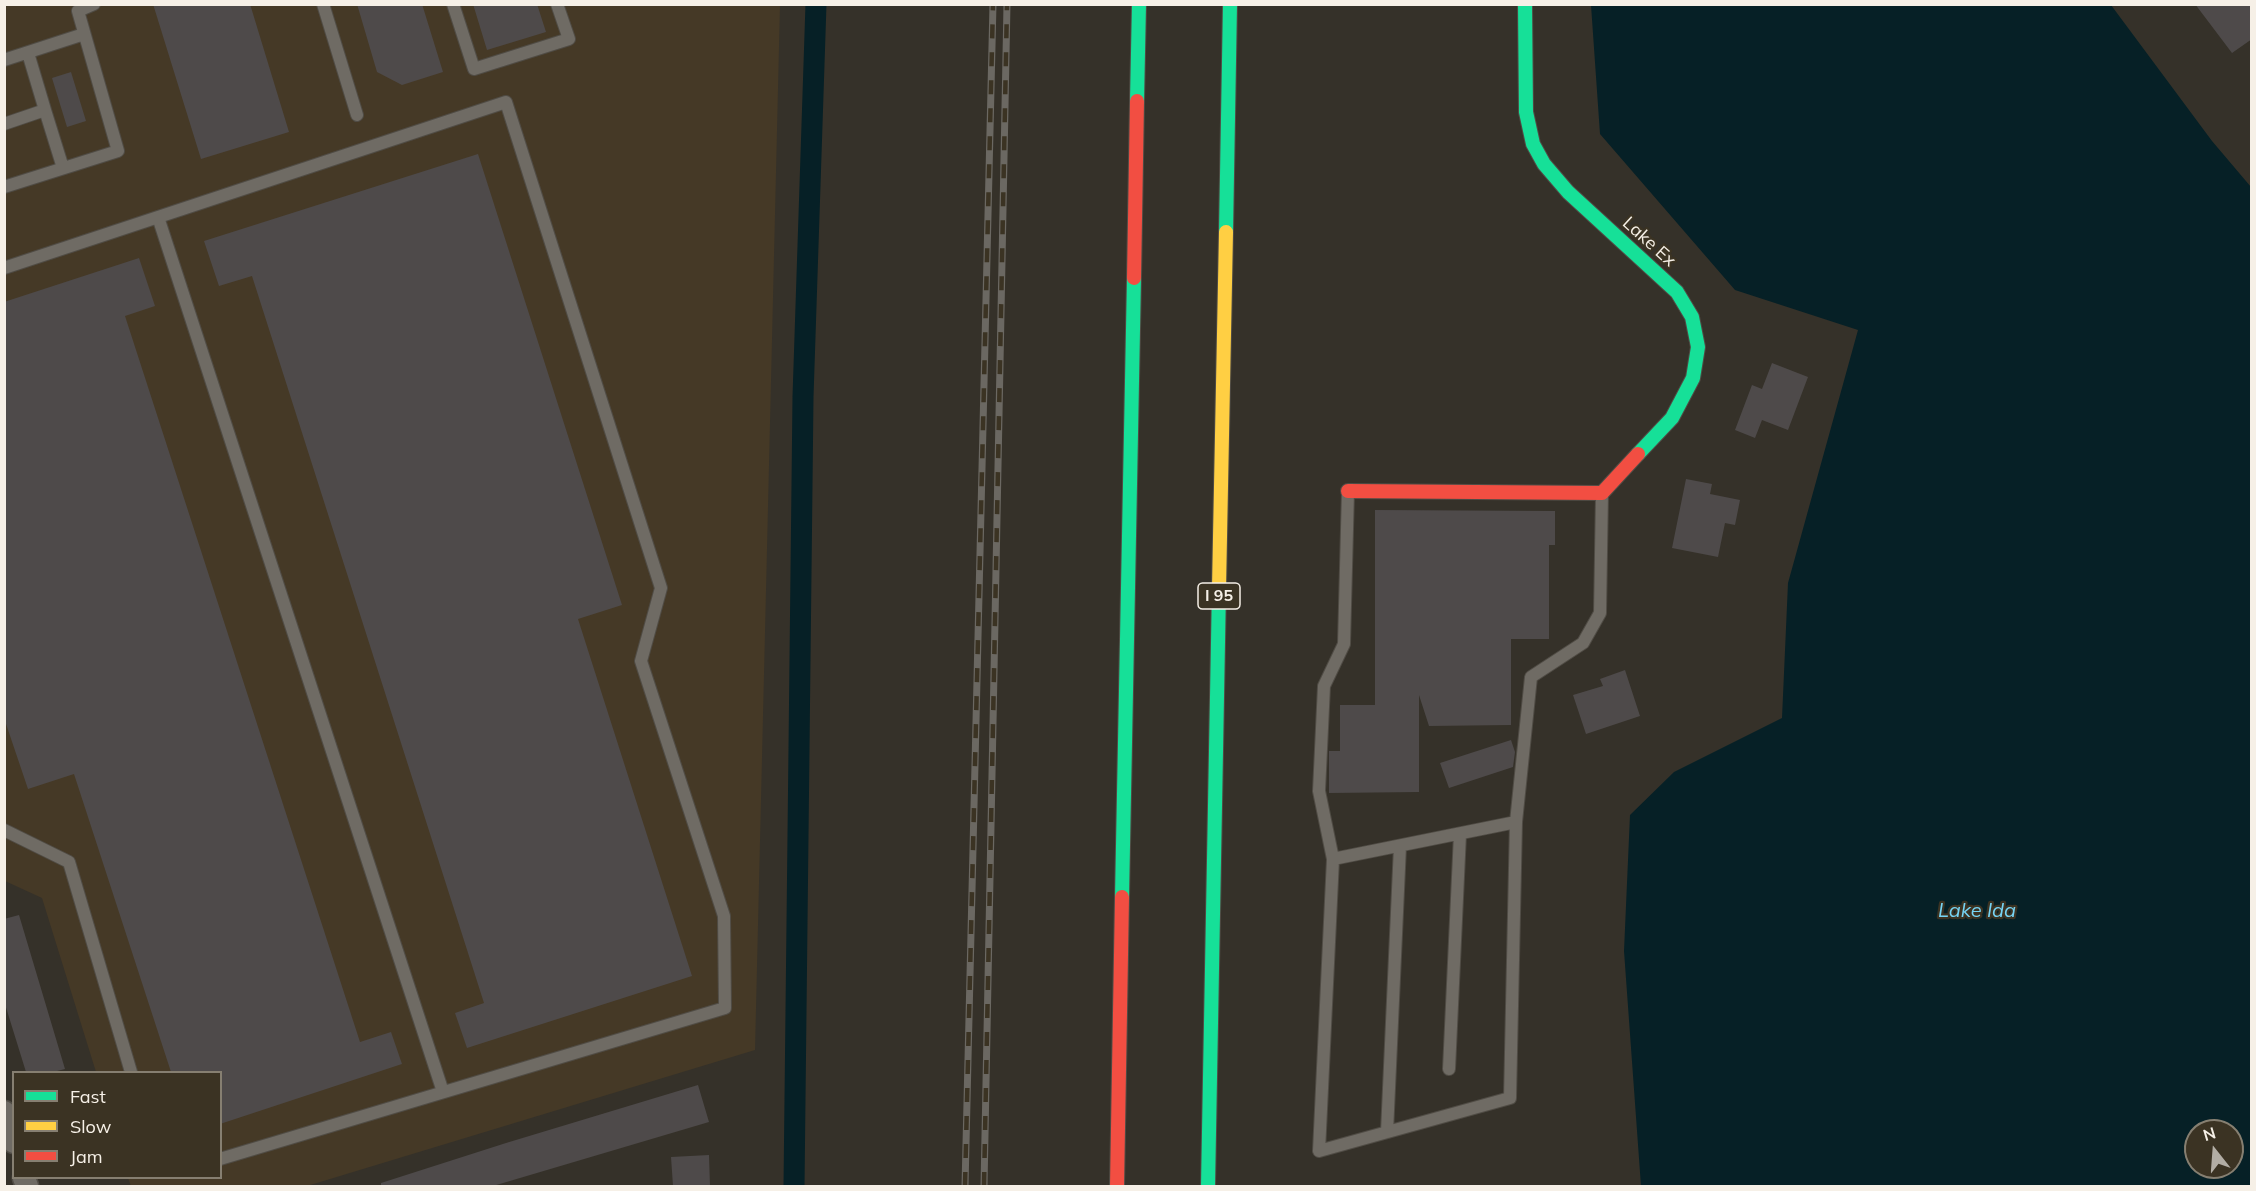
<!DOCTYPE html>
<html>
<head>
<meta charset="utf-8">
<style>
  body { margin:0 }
  #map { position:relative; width:2256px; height:1191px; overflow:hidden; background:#353129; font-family:Mulish,sans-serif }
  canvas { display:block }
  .frame { position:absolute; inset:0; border:6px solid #f6f0e7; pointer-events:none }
  .legend { position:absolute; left:12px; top:1071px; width:210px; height:108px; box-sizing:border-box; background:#3b3323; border:2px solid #867f71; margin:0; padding:8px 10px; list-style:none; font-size:18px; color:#f6f0e7 }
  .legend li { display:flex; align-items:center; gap:12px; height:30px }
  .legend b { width:30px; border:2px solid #867f71 }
  .north { position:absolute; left:2184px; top:1119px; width:60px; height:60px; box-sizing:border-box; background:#3b3323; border:2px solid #867f71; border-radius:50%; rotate:343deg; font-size:16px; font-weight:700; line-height:24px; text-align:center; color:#f6f0e7 }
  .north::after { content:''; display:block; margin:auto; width:21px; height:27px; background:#b2ada4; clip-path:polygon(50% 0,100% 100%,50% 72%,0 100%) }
</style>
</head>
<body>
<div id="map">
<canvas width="2256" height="1191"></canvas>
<div class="frame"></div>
<ul class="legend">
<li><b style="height:8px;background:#16e098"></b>Fast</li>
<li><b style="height:8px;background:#ffcf43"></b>Slow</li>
<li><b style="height:8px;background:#f24e42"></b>Jam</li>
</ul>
<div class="north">N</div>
</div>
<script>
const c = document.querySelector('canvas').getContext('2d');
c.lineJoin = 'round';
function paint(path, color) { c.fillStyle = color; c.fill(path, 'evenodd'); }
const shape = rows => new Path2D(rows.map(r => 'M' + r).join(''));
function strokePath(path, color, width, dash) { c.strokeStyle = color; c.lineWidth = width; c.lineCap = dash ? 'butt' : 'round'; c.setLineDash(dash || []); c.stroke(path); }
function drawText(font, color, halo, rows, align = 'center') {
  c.font = font + ' Mulish,sans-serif'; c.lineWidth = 4.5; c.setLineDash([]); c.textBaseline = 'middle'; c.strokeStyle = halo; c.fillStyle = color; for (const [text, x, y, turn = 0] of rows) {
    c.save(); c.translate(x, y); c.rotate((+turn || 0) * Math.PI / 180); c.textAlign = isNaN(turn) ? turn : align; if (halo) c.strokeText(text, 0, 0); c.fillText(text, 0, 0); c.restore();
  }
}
paint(shape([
  [5,5,780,5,755,1050,307,1186,131,1186,128,1178,220,1178,220,1072,96,1072,42,898,5,881]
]), '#453926');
paint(shape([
  [1591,5,2111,5,2212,141,2251,187,2251,1186,1641,1186,1624,951,1630,815,1674,772,1782,718,1788,583,1858,330,1735,290,1600,134],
  [2196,1131,2232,1131,2232,1167,2196,1167]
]), '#062026');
strokePath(shape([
  [794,1186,803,397,816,4]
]), '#062026', 21);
paint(shape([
  [153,4,250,4,289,132,201,159],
  [357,4,422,4,443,72,402,85,377,72],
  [473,4,537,4,546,32,487,50],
  [2195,4,2252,4,2252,39,2232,53],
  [71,72,86,121,67,127,52,78],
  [478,154,622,605,578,619,692,976,467,1048,455,1013,484,1003,252,276,219,286,204,241],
  [139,258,155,306,125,316,360,1042,391,1032,402,1064,220,1124,220,1072,171,1072,74,774,28,789,4,718,4,302],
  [1772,363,1808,377,1788,430,1762,420,1755,438,1735,430,1752,385,1762,389],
  [1686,479,1712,484,1710,494,1740,500,1735,525,1725,523,1718,557,1672,548],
  [1375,510,1555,511,1555,545,1549,545,1549,639,1511,639,1511,725,1429,726,1419,695,1419,792,1329,793,1329,751,1340,751,1340,705,1375,705],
  [1625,670,1640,716,1586,734,1573,695,1603,686,1600,679],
  [1511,740,1515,752,1513,767,1449,788,1440,763],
  [19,915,65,1069,53,1072,26,1072,4,1001,4,919],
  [698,1085,709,1122,493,1186,381,1186,381,1183,506,1143],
  [709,1155,710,1186,673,1186,671,1157]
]), '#4e4a4a');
const lane = shape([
  [323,4,357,115],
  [453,4,474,69,569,39,557,4],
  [4,60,84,34],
  [45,110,63,168],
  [4,124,45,110,28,53],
  [4,187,118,151,78,11,94,4],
  [158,217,443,1092],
  [4,268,506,102,661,588,641,661,724,916,725,1008,220,1159],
  [1516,822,1510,1098,1319,1151,1333,859,1516,822,1531,677,1583,643,1600,613,1602,493],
  [4,830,69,862,131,1072],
  [1333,859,1319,791,1324,686,1344,644,1348,491],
  [1449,1069,1460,834],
  [1387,1132,1400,846]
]);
const street = shape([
  [4,1112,14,1142],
  [24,1178,27,1186]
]);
const fast = shape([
  [1525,4,1526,112,1533,144,1544,164,1568,192,1677,292,1692,317,1698,347,1693,378,1672,418,1638,454],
  [1137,101,1139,4],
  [1226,232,1230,4],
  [1122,897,1134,278],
  [1208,1186,1219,588]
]);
const slow = shape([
  [1219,588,1226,232]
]);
const jam = shape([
  [1134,278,1137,101],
  [1348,491,1602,493,1638,454],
  [1117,1186,1122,897]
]);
strokePath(lane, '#504c45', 14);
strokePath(street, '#504c45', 25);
strokePath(fast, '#504c45', 16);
strokePath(slow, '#504c45', 16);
strokePath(jam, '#504c45', 16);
strokePath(lane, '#6f6b64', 12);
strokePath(street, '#6f6b64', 22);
strokePath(fast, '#16e098', 14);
strokePath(slow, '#ffcf43', 14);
strokePath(jam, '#f24e42', 14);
const rail = shape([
  [965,1186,993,4],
  [984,1186,1007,4]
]);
strokePath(rail, '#6b6862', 7);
strokePath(rail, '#3b3323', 4.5, [14]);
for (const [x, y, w] of [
  [1219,596,42]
]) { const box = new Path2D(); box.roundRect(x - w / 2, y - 13, w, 26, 4.5); c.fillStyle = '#3b3323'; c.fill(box); strokePath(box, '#f6f0e7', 1.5); }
drawText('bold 16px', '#f6f0e7', null, [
  ["I 95",1219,596]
]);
drawText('18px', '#f6f0e7', '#3b3323', [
  ["Lake Ex",1649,242,42]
]);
drawText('italic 20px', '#76d4f4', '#3b3323', [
  ["Lake Ida",1977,911]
]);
</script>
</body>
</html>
